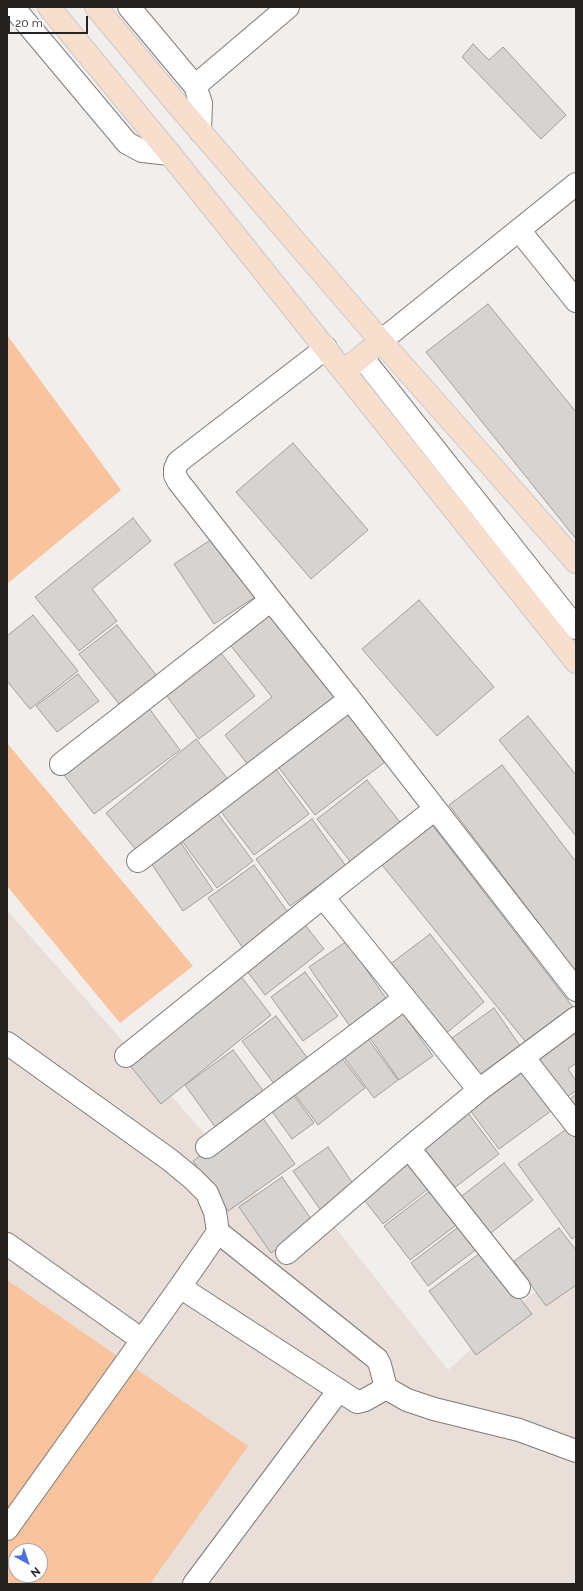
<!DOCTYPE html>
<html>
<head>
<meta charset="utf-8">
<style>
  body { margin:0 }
  #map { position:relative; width:583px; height:1591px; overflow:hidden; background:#f1eeeb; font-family:Raleway,sans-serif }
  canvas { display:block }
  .frame { position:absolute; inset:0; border:8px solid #242322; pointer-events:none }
  .north { position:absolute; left:8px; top:1543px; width:40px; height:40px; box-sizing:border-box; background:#fff; border:1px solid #a7a7a7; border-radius:50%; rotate:140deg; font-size:11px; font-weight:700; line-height:16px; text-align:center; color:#242322 }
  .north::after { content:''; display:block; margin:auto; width:14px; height:18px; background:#4b70e3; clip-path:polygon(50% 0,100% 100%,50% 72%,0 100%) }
  .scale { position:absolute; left:8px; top:16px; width:80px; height:18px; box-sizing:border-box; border:2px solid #242322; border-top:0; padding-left:5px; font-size:12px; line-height:14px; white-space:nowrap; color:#242322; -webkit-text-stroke:3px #fff; paint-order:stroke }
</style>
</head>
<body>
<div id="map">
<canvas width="583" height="1591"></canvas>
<div class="frame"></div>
<div class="north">N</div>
<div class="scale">20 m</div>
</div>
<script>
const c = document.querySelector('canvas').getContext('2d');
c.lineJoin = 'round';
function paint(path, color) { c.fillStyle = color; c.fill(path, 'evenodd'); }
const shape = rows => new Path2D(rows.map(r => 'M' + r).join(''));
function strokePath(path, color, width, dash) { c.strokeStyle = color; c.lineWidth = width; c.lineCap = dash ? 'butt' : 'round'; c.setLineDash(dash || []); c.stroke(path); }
paint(shape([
  [7,910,300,1242,331,1222,448,1370,576,1254,576,1584,7,1584],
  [16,1551,40,1551,40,1575,16,1575]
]), '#e9dfd8');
paint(shape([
  [7,335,121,490,7,584],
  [7,743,193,966,120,1023,7,886],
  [7,1280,248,1446,150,1584,7,1584],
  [16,1551,40,1551,40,1575,16,1575]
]), '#f8c39d');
const building = shape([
  [473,44,489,60,503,47,566,115,541,139,462,57,473,44],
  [488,304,576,412,576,539,426,352,488,304],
  [293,443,368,530,311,579,236,492,293,443],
  [133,518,151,541,92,589,117,621,79,651,35,597,133,518],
  [215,537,255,597,214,624,174,564,215,537],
  [419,600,494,687,437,736,362,649,419,600],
  [271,614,336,695,248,765,225,735,272,697,231,646,271,614],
  [33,615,78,671,30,709,7,681,7,636,33,615],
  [117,625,160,680,123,709,79,654,117,625],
  [221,653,255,696,199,739,166,695,221,653],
  [78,674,99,701,57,732,36,706,78,674],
  [148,707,180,750,94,814,61,771,148,707],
  [347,711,385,762,315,815,276,764,347,711],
  [528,716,576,775,576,836,499,740,528,716],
  [196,739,227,778,137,851,106,813,196,739],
  [502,765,576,862,576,972,449,805,502,765],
  [275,768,309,814,254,855,219,809,275,768],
  [367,780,403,826,353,865,317,819,367,780],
  [215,810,253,861,217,888,179,837,215,810],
  [312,819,346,866,290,906,256,859,312,819],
  [429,821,576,1011,529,1046,378,860,429,821],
  [179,840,213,890,183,911,149,860,179,840],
  [254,865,290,915,243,948,208,898,254,865],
  [302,921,324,949,265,995,244,967,302,921],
  [430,934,484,1002,444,1035,389,965,430,934],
  [347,941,389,1003,351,1028,309,967,347,941],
  [305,972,338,1016,303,1041,271,997,305,972],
  [239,974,271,1015,161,1104,128,1063,239,974],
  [399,1008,433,1056,399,1080,365,1031,399,1008],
  [494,1008,523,1050,481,1080,452,1038,494,1008],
  [276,1016,309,1060,275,1085,242,1041,276,1016],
  [576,1033,576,1063,568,1069,576,1081,576,1091,562,1100,535,1062,576,1033],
  [365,1035,398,1080,374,1098,340,1052,365,1035],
  [233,1050,267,1096,218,1131,185,1085,233,1050],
  [338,1053,365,1088,318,1125,291,1089,338,1053],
  [523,1065,555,1108,499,1149,467,1106,523,1065],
  [290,1090,314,1123,292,1139,268,1106,290,1090],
  [576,1094,576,1117,565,1103,576,1094],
  [465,1109,499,1154,450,1191,416,1147,465,1109],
  [260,1114,295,1164,228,1211,193,1161,260,1114],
  [572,1125,576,1131,576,1236,572,1239,518,1164,572,1125],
  [328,1147,356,1188,322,1212,293,1171,328,1147],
  [408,1155,432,1186,383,1224,359,1193,408,1155],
  [504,1163,533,1200,487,1236,458,1199,504,1163],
  [282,1177,314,1223,271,1253,239,1207,282,1177],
  [434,1188,459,1223,410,1260,384,1226,434,1188],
  [461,1225,478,1248,428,1286,411,1263,461,1225],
  [559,1228,576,1250,576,1285,546,1306,514,1261,559,1228],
  [483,1251,532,1314,476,1355,429,1291,483,1251]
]);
paint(building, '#d7d3d1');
strokePath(building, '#a19e9c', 1);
const minor = shape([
  [13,7,127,143,142,151,170,154],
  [129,7,195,86,201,103,200,131],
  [195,86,288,7],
  [519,230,576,301],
  [381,341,576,184],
  [326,348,178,462,175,469,175,475,178,481,271,600,350,699,576,990],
  [362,357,576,628],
  [61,764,271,600],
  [138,861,350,699],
  [323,897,479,1090],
  [7,1043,170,1160,193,1179,207,1193,215,1212,218,1232,180,1287,7,1529],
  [126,1056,323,897,435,809],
  [524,1058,576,1125],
  [207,1147,405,998],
  [409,1148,519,1287],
  [218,1232,377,1359,380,1365,386,1388,407,1400,434,1409,519,1430,576,1451],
  [7,1244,142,1340],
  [287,1253,409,1148,479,1090,576,1018],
  [180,1287,357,1402,365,1400,386,1388],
  [194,1584,339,1390]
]);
const major = shape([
  [49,7,170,154,576,662],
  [96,7,176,103,381,341,576,562],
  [344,371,381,341]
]);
strokePath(minor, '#7e7b79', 24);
strokePath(major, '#cacaca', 24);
strokePath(minor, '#fff', 22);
strokePath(major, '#f8dfcd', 22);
</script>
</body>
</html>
